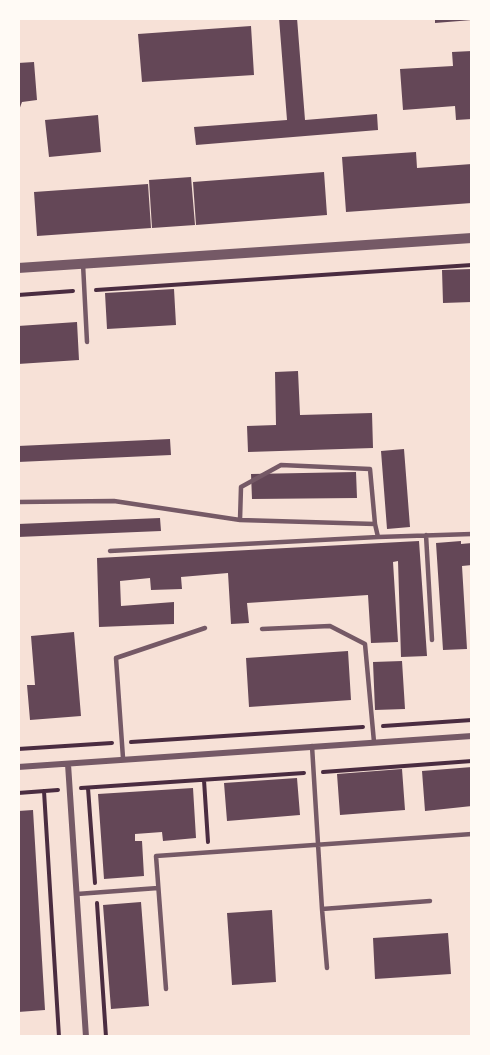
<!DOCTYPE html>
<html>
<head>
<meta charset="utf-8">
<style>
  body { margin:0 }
  #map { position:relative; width:490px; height:1055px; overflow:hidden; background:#f7e1d7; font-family:"Nunito Sans",sans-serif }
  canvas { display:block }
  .frame { position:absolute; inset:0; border:20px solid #fffaf5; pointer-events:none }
</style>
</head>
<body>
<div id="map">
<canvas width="490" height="1055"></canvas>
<div class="frame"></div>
</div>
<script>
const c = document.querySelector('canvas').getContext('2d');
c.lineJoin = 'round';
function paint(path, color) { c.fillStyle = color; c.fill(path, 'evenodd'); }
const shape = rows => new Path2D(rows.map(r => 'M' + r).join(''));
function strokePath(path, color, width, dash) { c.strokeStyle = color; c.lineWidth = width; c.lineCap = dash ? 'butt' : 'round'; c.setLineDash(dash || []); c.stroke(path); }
paint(shape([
  [279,18,297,18,305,120,377,114,378,130,196,145,194,127,287,120],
  [435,18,472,18,472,20,435,23],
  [251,26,254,75,142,82,138,34],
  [472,51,472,119,456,120,455,106,403,110,400,69,453,66,452,52],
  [34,62,37,100,22,102,18,113,18,63],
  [98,115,101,152,49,157,45,120],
  [416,152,417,168,472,164,472,203,346,212,342,157],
  [324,172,327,215,196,225,193,182],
  [191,177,195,225,152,228,149,180],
  [148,184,151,228,37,236,34,192],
  [472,269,472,302,443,303,442,270],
  [174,289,176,325,107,329,105,293],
  [77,322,79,360,18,364,18,326],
  [298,371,300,415,372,413,373,448,248,452,247,426,276,425,275,372],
  [170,439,171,455,18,462,18,446],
  [404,449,410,527,387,529,381,451],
  [356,472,357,498,252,499,251,474],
  [160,518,161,531,18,537,18,524],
  [419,541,427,656,401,657,398,561,393,562,398,642,371,643,368,595,247,603,249,623,231,624,228,573,181,577,182,589,151,590,150,578,120,581,121,606,174,602,174,624,99,627,97,558],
  [461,541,461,544,472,543,472,565,462,566,467,649,443,650,436,543],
  [74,632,81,716,30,720,27,685,35,685,31,636],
  [348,651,351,700,249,707,246,658],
  [402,661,405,709,375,710,373,662],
  [472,767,472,806,425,811,422,771],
  [402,769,405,810,340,815,337,774],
  [297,778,300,815,227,821,224,783],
  [193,788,196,838,163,841,162,832,135,834,135,841,142,841,144,876,104,879,98,794],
  [33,810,45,1010,18,1012,18,811],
  [141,902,149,1006,111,1009,103,905],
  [272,910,276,982,232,985,227,913],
  [448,933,451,974,375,979,373,938]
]), '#644757');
strokePath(shape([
  [96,290,472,265],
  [18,295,73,291],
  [383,726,472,720],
  [131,742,363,727],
  [18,749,112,743],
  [323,772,472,761],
  [204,780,208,842],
  [81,788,304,773],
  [88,788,95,883],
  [44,791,59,1037],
  [18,793,58,790],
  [97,903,106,1037]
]), '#4a2c40', 4);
strokePath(shape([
  [83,264,87,342],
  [18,502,114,501,240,520,375,524,378,537,472,534],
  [240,520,241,487,281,465,370,469,375,524],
  [426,535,432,640],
  [110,551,378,537],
  [262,629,330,626,365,644,374,742],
  [312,746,322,909,430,901],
  [123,758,116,658,205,628],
  [77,894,158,888],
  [322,909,327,968],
  [166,989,156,856,472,834]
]), '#755966', 4.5);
strokePath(shape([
  [68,764,86,1037],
  [18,767,472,736]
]), '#755966', 6);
strokePath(shape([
  [18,268,472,238]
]), '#755966', 10);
</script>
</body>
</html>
